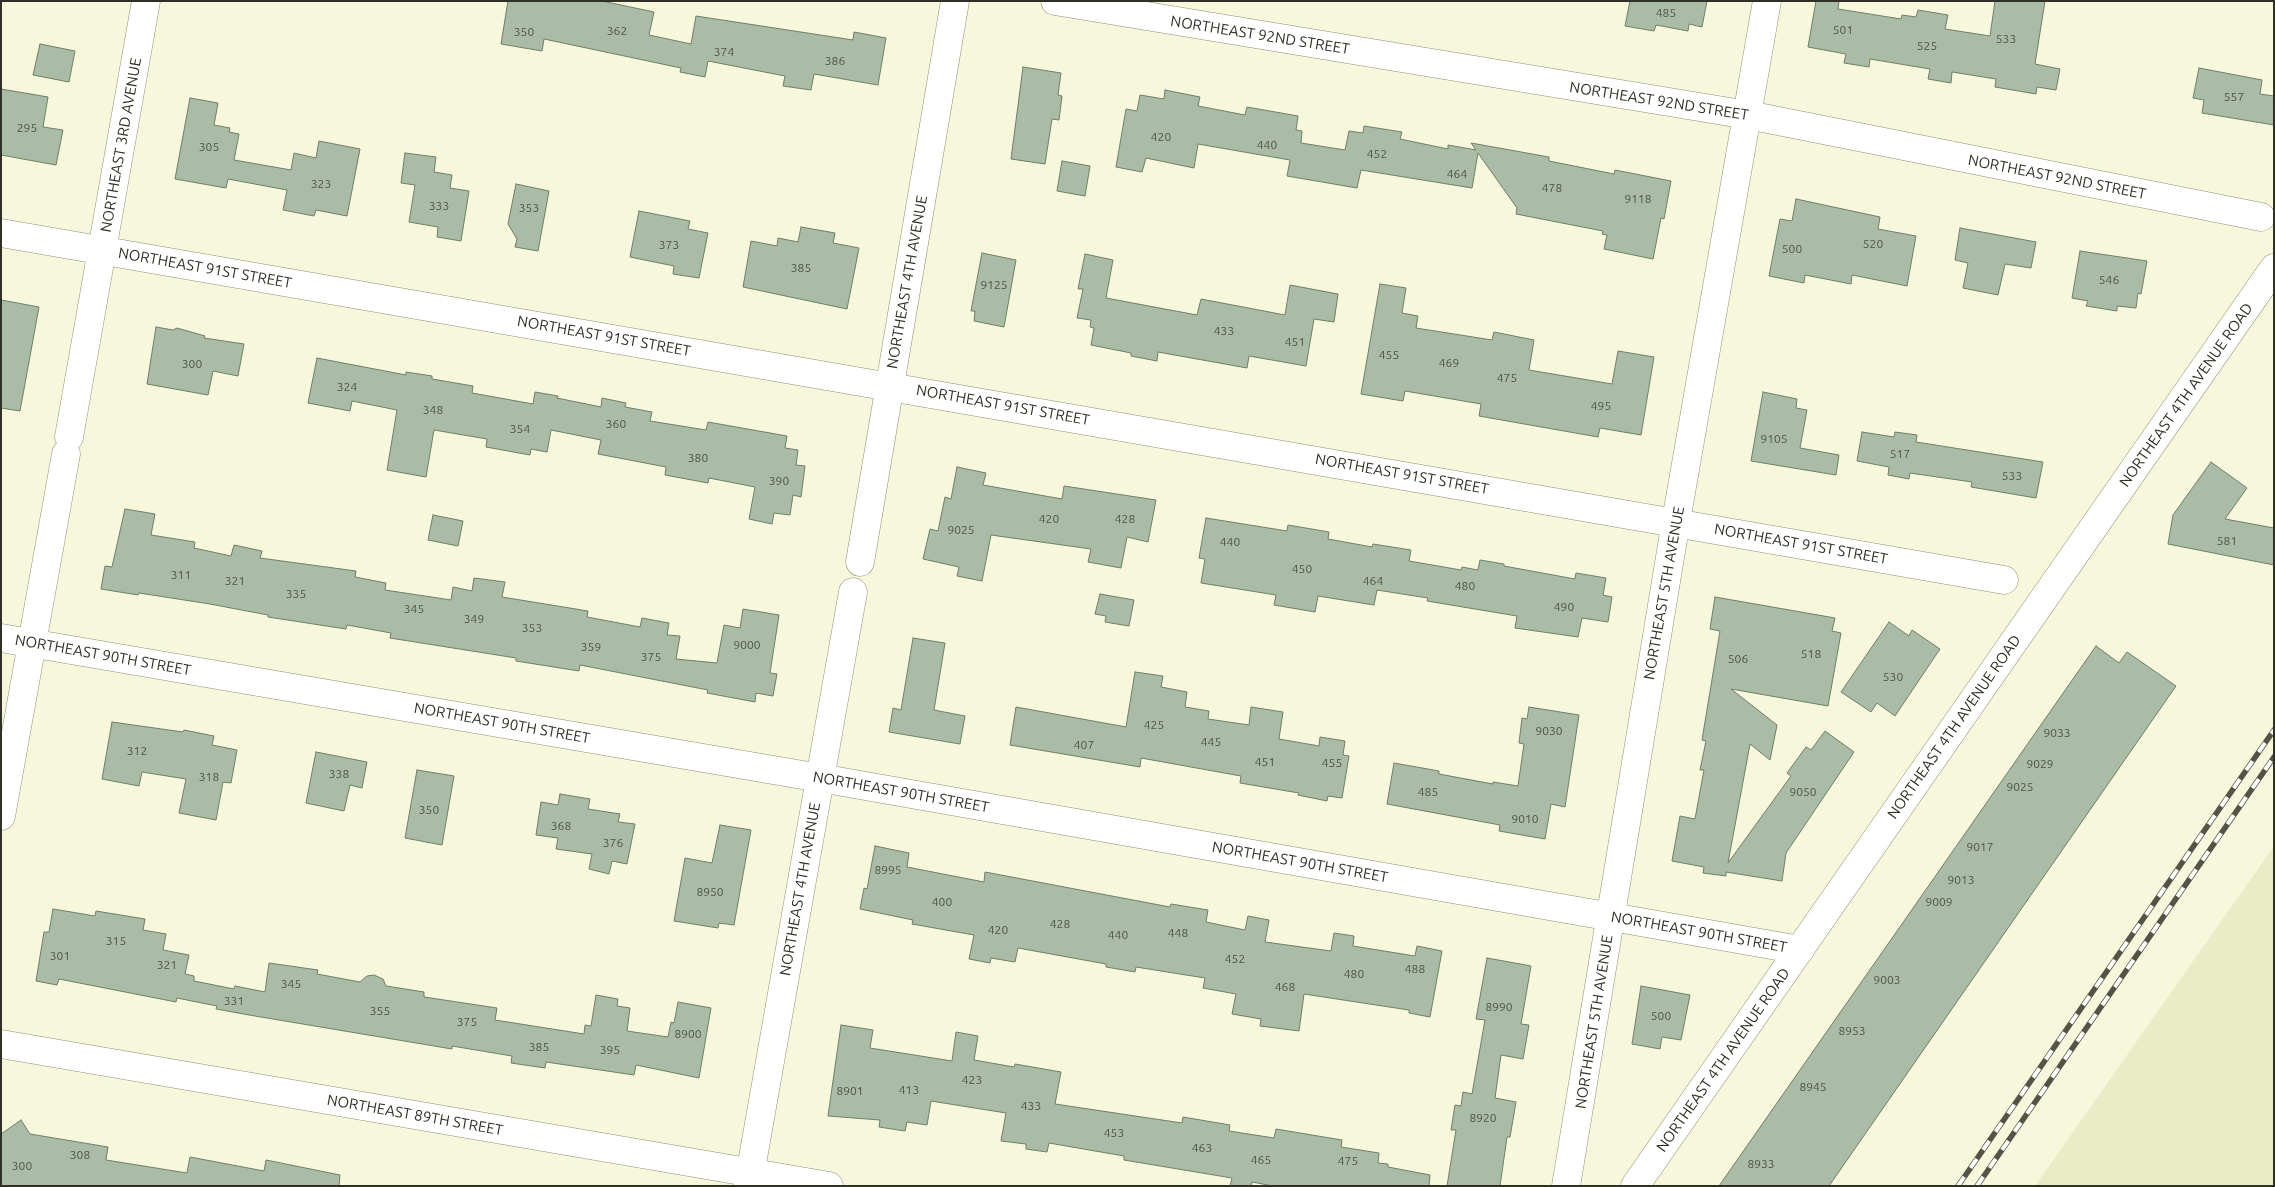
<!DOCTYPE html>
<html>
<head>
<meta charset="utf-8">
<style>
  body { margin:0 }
  #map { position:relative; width:2275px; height:1187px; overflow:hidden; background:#f6f7db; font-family:Ubuntu,sans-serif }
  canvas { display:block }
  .frame { position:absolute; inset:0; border:2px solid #303126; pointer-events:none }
</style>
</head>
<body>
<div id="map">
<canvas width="2275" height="1187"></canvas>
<div class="frame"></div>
</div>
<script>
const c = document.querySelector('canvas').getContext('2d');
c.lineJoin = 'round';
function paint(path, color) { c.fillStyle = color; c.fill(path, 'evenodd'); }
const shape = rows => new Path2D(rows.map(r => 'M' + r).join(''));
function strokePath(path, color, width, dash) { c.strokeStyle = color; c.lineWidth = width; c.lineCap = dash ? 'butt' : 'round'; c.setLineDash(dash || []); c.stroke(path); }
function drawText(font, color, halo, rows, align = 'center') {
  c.font = font + ' Ubuntu,sans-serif'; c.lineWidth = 5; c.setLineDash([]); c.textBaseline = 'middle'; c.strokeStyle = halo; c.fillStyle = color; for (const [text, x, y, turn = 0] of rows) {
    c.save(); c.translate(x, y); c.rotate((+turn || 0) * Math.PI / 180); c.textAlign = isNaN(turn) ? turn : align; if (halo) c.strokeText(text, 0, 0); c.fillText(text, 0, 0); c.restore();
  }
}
paint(shape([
  [2274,846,2274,1186,2035,1186]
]), '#eaecc8');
const building = shape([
  [508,1,602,1,654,12,649,35,691,44,696,16,853,40,854,32,886,38,878,85,814,74,811,90,783,86,785,76,708,61,705,77,680,72,681,68,544,39,542,51,501,44,508,1],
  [1630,1,1707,1,1702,27,1689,24,1688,31,1656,25,1654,31,1625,26,1630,1],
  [1816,1,1839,1,1838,9,1901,19,1902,15,1916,17,1918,10,1948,15,1945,29,1990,36,1995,1,2045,1,2035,64,2060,69,2056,90,2037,87,2036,94,1995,87,1996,79,1952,72,1951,83,1928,79,1930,69,1870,59,1869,67,1844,63,1846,54,1808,47,1816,1],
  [40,44,75,51,69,82,33,75,40,44],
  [1023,67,1061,73,1058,95,1062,96,1059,120,1052,119,1045,164,1011,159,1023,67],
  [2199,68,2262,80,2260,94,2274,96,2274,125,2202,113,2204,100,2193,98,2199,68],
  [1,89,48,97,43,127,63,130,56,165,1,155,1,89],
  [1165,90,1200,97,1198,106,1245,115,1247,107,1298,116,1296,130,1302,131,1301,143,1345,150,1349,131,1363,133,1364,126,1402,132,1400,139,1448,149,1448,145,1476,150,1471,143,1549,157,1549,161,1614,174,1615,170,1671,181,1664,219,1661,218,1653,259,1604,249,1607,235,1602,234,1603,231,1516,214,1517,208,1478,153,1472,188,1361,170,1357,188,1287,176,1290,160,1198,144,1194,168,1146,158,1142,172,1116,167,1126,109,1137,111,1140,95,1164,99,1165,90],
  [190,98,218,103,214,125,230,128,229,132,239,134,234,160,291,170,294,153,316,158,319,141,360,149,347,216,316,210,314,216,283,210,287,190,228,179,226,188,175,179,190,98],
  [405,153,436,157,434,172,452,175,450,188,469,191,461,241,437,237,438,227,409,222,415,185,401,183,405,153],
  [1062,161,1090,166,1085,196,1057,191,1062,161],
  [516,184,549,191,538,251,515,247,517,239,508,224,516,184],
  [1796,199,1880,217,1878,229,1916,236,1907,286,1852,275,1851,284,1805,275,1804,283,1769,276,1780,219,1792,221,1796,199],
  [639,211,690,221,688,229,708,233,699,278,673,274,674,266,630,257,639,211],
  [801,227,835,233,833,243,859,248,847,309,743,287,751,241,777,246,778,238,798,242,801,227],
  [1960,228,2036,242,2031,268,2005,264,1998,295,1963,288,1968,263,1955,260,1960,228],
  [2080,251,2147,261,2141,294,2138,293,2136,308,2117,306,2117,311,2086,306,2088,301,2072,298,2080,251],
  [982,253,1016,260,1004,327,974,321,975,311,971,311,982,253],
  [1085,254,1113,260,1106,298,1197,315,1201,299,1285,315,1290,285,1338,294,1334,322,1314,319,1306,366,1249,356,1247,368,1158,352,1157,361,1131,356,1131,353,1091,345,1094,328,1090,327,1091,320,1077,318,1083,289,1078,289,1085,254],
  [1380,284,1406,288,1402,313,1418,316,1416,328,1492,340,1494,332,1534,340,1529,370,1612,384,1618,351,1654,357,1641,435,1600,428,1598,437,1479,416,1481,404,1405,391,1403,401,1361,394,1380,284],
  [1,300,39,307,20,411,1,408,1,300],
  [156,327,173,330,177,328,205,336,204,338,244,344,238,376,213,371,208,395,147,384,156,327],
  [317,358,406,375,406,372,432,376,432,379,473,386,472,393,533,404,535,392,558,396,557,398,601,407,602,398,626,403,625,407,652,412,650,421,706,430,708,422,787,436,785,448,798,450,796,465,805,466,801,497,793,495,790,515,774,513,772,524,749,519,755,487,709,478,708,483,665,475,666,467,598,454,601,440,551,430,547,452,531,449,530,455,486,447,487,439,434,430,426,477,387,470,397,410,352,401,350,411,308,403,317,358],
  [1763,392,1797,399,1796,408,1807,410,1800,448,1839,455,1836,475,1751,461,1763,392],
  [1862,432,1894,437,1895,432,1917,435,1916,442,2043,462,2036,498,1971,487,1972,482,1910,473,1909,479,1888,475,1889,467,1857,461,1862,432],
  [2211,462,2247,488,2225,519,2274,528,2274,565,2168,544,2173,515,2211,462],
  [957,467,986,473,983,485,1062,499,1064,486,1156,500,1148,542,1127,537,1121,568,1088,562,1091,549,991,535,982,581,957,576,959,567,923,559,930,529,938,531,945,497,951,499,957,467],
  [125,509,155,514,151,535,195,542,194,548,231,556,234,545,262,551,260,558,356,571,355,577,386,583,385,590,451,600,453,587,472,591,474,578,505,582,502,597,588,611,587,617,640,627,642,618,669,623,667,635,680,636,676,659,717,663,724,625,740,628,743,609,779,615,770,673,777,674,773,696,756,693,755,702,707,693,708,690,580,665,579,671,516,661,516,658,390,638,391,633,347,625,346,629,268,617,268,615,210,604,139,593,138,595,101,589,105,566,112,567,125,509],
  [433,515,463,521,458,546,428,540,433,515],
  [1206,518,1287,531,1288,525,1329,532,1328,539,1372,547,1373,544,1411,550,1409,561,1461,570,1462,567,1478,570,1480,560,1504,564,1504,566,1575,579,1576,573,1606,578,1603,595,1612,597,1608,622,1582,618,1578,637,1515,628,1517,616,1427,601,1428,598,1377,590,1374,605,1318,596,1315,612,1274,605,1276,595,1201,583,1205,559,1199,558,1206,518],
  [1100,594,1134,600,1129,626,1105,622,1106,616,1095,614,1100,594],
  [1715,597,1835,618,1832,631,1841,633,1828,706,1731,689,1777,725,1770,760,1750,744,1728,863,1791,776,1787,773,1806,747,1811,750,1825,731,1854,752,1786,853,1782,881,1726,872,1726,876,1703,873,1704,867,1672,861,1680,816,1695,819,1704,770,1700,770,1706,741,1702,740,1720,631,1710,629,1715,597],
  [1889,622,1909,636,1912,630,1940,649,1895,716,1877,703,1871,712,1841,692,1889,622],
  [913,638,945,643,934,710,965,716,960,744,889,732,893,708,901,710,913,638],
  [2096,646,2119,663,2127,652,2176,686,1829,1186,1719,1186,2096,646],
  [1135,672,1163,676,1161,687,1187,692,1185,707,1209,711,1208,719,1249,725,1251,707,1283,712,1279,739,1319,746,1320,737,1345,741,1343,755,1349,756,1342,798,1328,796,1327,801,1298,795,1299,793,1240,783,1241,776,1141,758,1140,767,1010,745,1016,707,1126,727,1135,672],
  [1529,707,1579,715,1565,807,1551,804,1545,839,1499,831,1500,825,1387,804,1394,763,1439,771,1439,774,1493,784,1493,782,1518,786,1524,744,1519,743,1522,718,1527,719,1529,707],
  [112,722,183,732,184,730,214,736,212,745,237,750,231,783,223,782,216,820,179,813,186,779,142,772,139,786,102,779,112,722],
  [316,752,367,762,362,788,350,785,344,811,306,803,316,752],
  [417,770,454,776,442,845,405,838,417,770],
  [560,794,590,799,588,809,620,814,618,822,635,824,627,864,612,861,609,874,589,869,592,854,556,849,558,838,536,835,541,802,558,805,560,794],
  [720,825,751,830,734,925,719,923,718,928,674,921,685,858,712,863,720,825],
  [875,846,909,853,907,867,984,882,985,872,1170,907,1171,904,1208,910,1206,922,1245,930,1248,916,1269,920,1265,942,1331,951,1334,933,1354,936,1353,946,1415,956,1417,946,1442,951,1430,1017,1409,1013,1409,1010,1304,994,1299,1031,1260,1026,1261,1019,1232,1014,1236,994,1203,988,1205,978,1136,967,1135,972,1106,967,1106,964,1018,948,1015,962,991,958,990,963,969,959,974,935,912,924,913,920,860,909,864,888,867,889,875,846],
  [53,909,95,916,96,911,145,919,143,930,166,934,163,950,189,955,185,974,194,976,194,981,234,989,235,986,265,992,269,963,318,970,317,974,360,982,367,976,374,975,383,979,386,986,424,992,424,997,497,1008,495,1020,584,1034,585,1025,591,1026,596,995,618,999,617,1006,630,1008,627,1031,668,1037,671,1022,674,1023,678,1002,711,1008,699,1078,636,1065,634,1075,546,1062,545,1068,511,1063,512,1056,452,1046,452,1049,249,1015,216,1009,217,1006,177,998,176,1002,59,979,57,985,36,981,44,932,49,932,53,909],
  [1487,958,1531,966,1521,1024,1529,1025,1523,1059,1501,1055,1495,1098,1516,1102,1510,1137,1507,1137,1500,1186,1447,1186,1456,1130,1451,1130,1455,1105,1461,1106,1463,1092,1472,1094,1485,1020,1476,1019,1487,958],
  [1641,986,1690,995,1681,1040,1662,1037,1660,1049,1632,1044,1641,986],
  [841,1025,873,1030,870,1048,952,1061,956,1032,978,1036,974,1060,1014,1067,1015,1064,1061,1072,1055,1104,1182,1123,1183,1117,1230,1125,1229,1131,1274,1138,1276,1129,1342,1140,1341,1147,1379,1153,1378,1163,1388,1164,1388,1167,1430,1175,1429,1186,1273,1186,1252,1182,1251,1186,1230,1186,1232,1178,1124,1160,1124,1156,1049,1143,1047,1152,1026,1149,1026,1144,1001,1141,1006,1113,931,1101,927,1125,907,1122,905,1131,879,1127,880,1120,828,1116,841,1025],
  [21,1120,30,1134,108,1147,106,1160,187,1173,190,1157,264,1171,266,1160,340,1175,339,1186,1,1186,1,1134,21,1120]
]);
paint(building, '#aabca5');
strokePath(building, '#6e7e69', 1);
const minor = shape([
  [1055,1,1748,115,2261,217],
  [1,233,2004,580],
  [69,437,146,1],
  [860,562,955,1],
  [1,638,820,778,1800,950],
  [1,816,66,454],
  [1,1044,829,1186],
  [748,1186,853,592],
  [1566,1186,1676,521,1767,1],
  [1635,1186,2274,268]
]);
strokePath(minor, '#8e9076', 29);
strokePath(minor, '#fff', 28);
const rail = shape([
  [1958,1186,2274,730],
  [1977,1186,2274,757]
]);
strokePath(rail, '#535446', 5.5);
strokePath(rail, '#fff', 4, [11]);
drawText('12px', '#4e5446', null, [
  ["485",1666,13],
  ["501",1843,30],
  ["362",617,31],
  ["350",524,32],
  ["533",2006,39],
  ["525",1927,46],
  ["374",724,52],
  ["386",835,61],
  ["557",2234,97],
  ["295",27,128],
  ["420",1161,137],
  ["440",1267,145],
  ["305",209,147],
  ["452",1377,154],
  ["464",1457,174],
  ["323",321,184],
  ["478",1552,188],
  ["9118",1638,199],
  ["333",439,206],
  ["353",529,208],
  ["520",1873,244],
  ["373",669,245],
  ["500",1792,249],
  ["385",801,268],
  ["546",2109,280],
  ["9125",994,285],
  ["433",1224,331],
  ["451",1295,342],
  ["455",1389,355],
  ["469",1449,363],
  ["300",192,364],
  ["475",1507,378],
  ["324",347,387],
  ["495",1601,406],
  ["348",433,410],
  ["360",616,424],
  ["354",520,429],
  ["9105",1774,439],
  ["517",1900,454],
  ["380",698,458],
  ["533",2012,476],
  ["390",779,481],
  ["420",1049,519],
  ["428",1125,519],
  ["9025",961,530],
  ["581",2227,541],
  ["440",1230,542],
  ["450",1302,569],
  ["311",181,575],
  ["321",235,581],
  ["464",1373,581],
  ["480",1465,586],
  ["335",296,594],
  ["490",1564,607],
  ["345",414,609],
  ["349",474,619],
  ["353",532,628],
  ["9000",747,645],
  ["359",591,647],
  ["518",1811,654],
  ["375",651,657],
  ["506",1738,659],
  ["530",1893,677],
  ["425",1154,725],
  ["9030",1549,731],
  ["9033",2057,733],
  ["445",1211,742],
  ["407",1084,745],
  ["312",137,751],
  ["451",1265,762],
  ["455",1332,763],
  ["9029",2040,764],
  ["338",339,774],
  ["318",209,777],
  ["9025",2020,787],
  ["485",1428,792],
  ["9050",1803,792],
  ["350",429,810],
  ["9010",1525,819],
  ["368",561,826],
  ["376",613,843],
  ["9017",1980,847],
  ["8995",888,870],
  ["9013",1961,880],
  ["8950",710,892],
  ["400",942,902],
  ["9009",1939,902],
  ["428",1060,924],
  ["420",998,930],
  ["448",1178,933],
  ["440",1118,935],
  ["315",116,941],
  ["301",60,956],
  ["452",1235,959],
  ["321",167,965],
  ["488",1415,969],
  ["480",1354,974],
  ["9003",1887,980],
  ["345",291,984],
  ["468",1285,987],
  ["331",234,1001],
  ["8990",1499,1007],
  ["355",380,1011],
  ["500",1661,1016],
  ["375",467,1022],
  ["8953",1852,1031],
  ["8900",688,1034],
  ["385",539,1047],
  ["395",610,1050],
  ["423",972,1080],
  ["8945",1813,1087],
  ["413",909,1090],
  ["8901",850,1091],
  ["433",1031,1106],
  ["8920",1483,1118],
  ["453",1114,1133],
  ["463",1202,1148],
  ["308",80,1155],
  ["465",1261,1160],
  ["475",1348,1161],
  ["8933",1761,1164],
  ["300",22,1166]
]);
drawText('15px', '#303126', '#fff', [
  ["NORTHEAST 92ND STREET",1260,35,9],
  ["NORTHEAST 92ND STREET",1659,101,9],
  ["NORTHEAST 3RD AVENUE",121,145,-80],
  ["NORTHEAST 92ND STREET",2057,177,11],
  ["NORTHEAST 91ST STREET",205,268,10],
  ["NORTHEAST 4TH AVENUE",907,282,-80],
  ["NORTHEAST 91ST STREET",604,336,10],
  ["NORTHEAST 4TH AVENUE ROAD",2186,395,-55],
  ["NORTHEAST 91ST STREET",1003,405,10],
  ["NORTHEAST 91ST STREET",1402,474,10],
  ["NORTHEAST 91ST STREET",1801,544,10],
  ["NORTHEAST 5TH AVENUE",1664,593,-80],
  ["NORTHEAST 90TH STREET",103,655,10],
  ["NORTHEAST 90TH STREET",502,723,10],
  ["NORTHEAST 4TH AVENUE ROAD",1954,727,-55],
  ["NORTHEAST 90TH STREET",901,792,10],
  ["NORTHEAST 90TH STREET",1300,862,10],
  ["NORTHEAST 4TH AVENUE",800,889,-80],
  ["NORTHEAST 90TH STREET",1699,932,10],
  ["NORTHEAST 5TH AVENUE",1594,1022,-81],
  ["NORTHEAST 4TH AVENUE ROAD",1723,1060,-55],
  ["NORTHEAST 89TH STREET",415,1115,10]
]);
</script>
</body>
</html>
